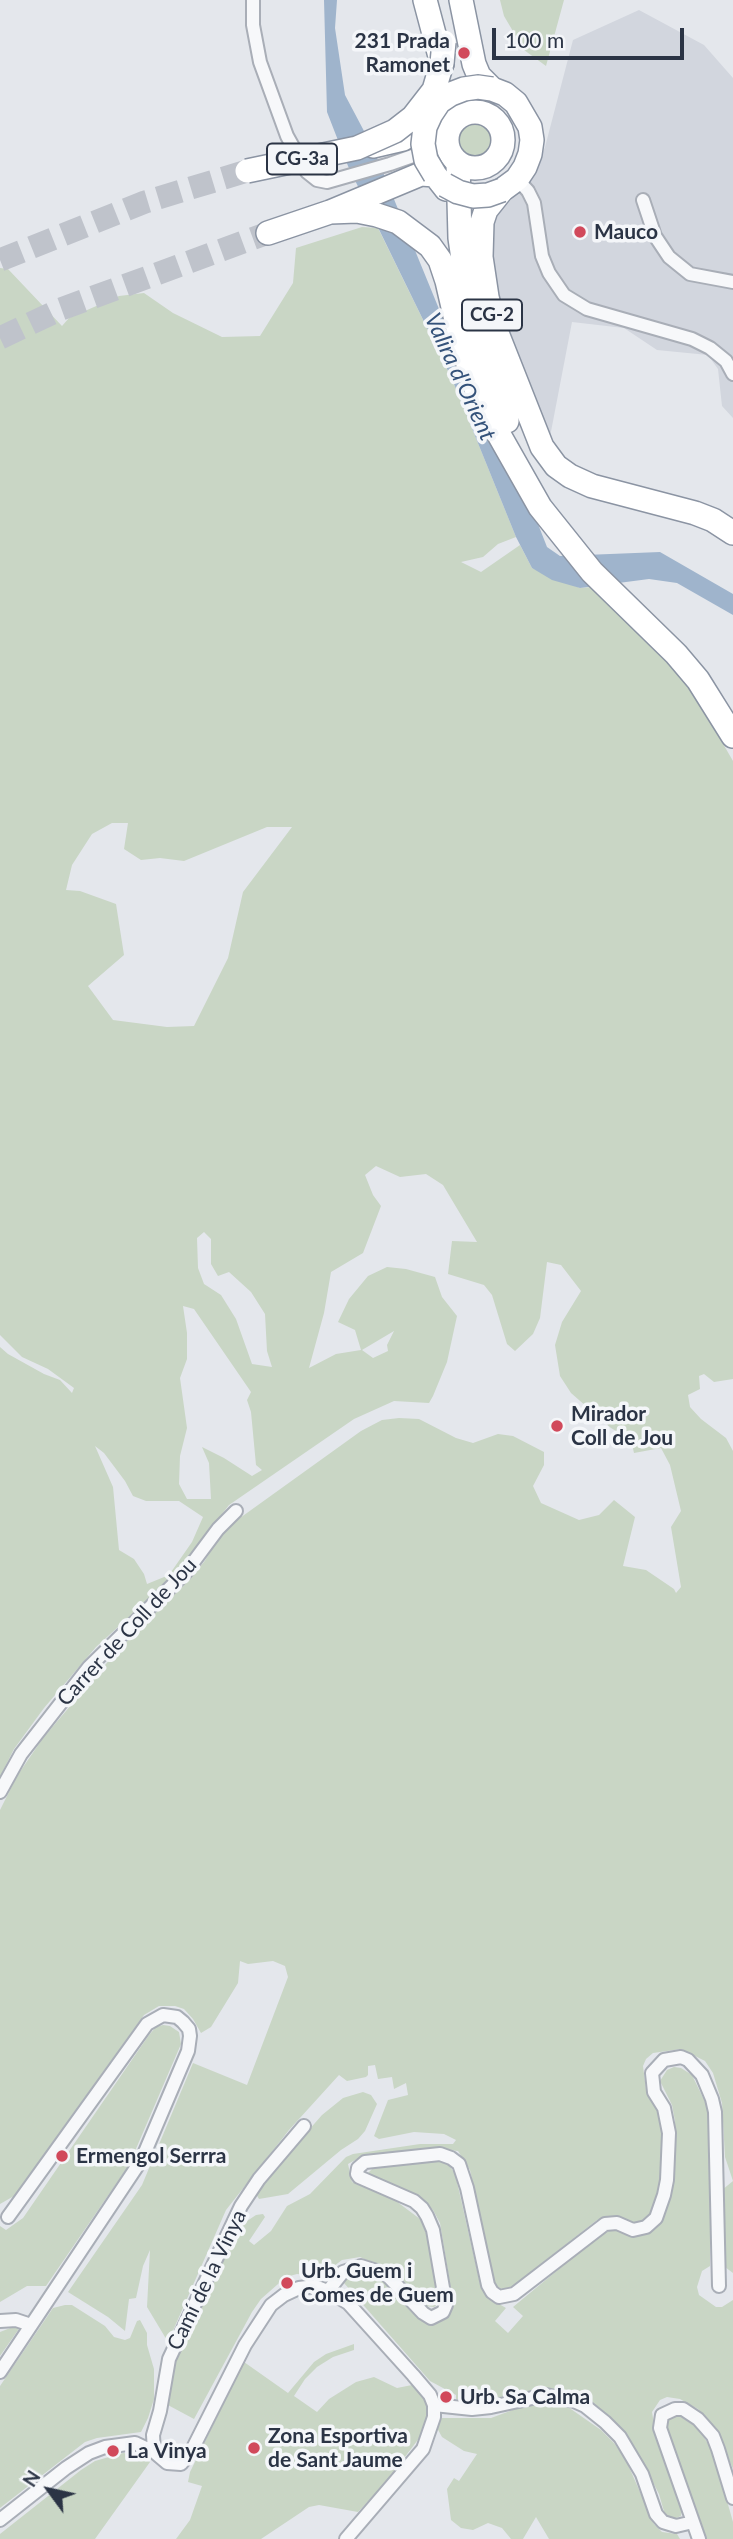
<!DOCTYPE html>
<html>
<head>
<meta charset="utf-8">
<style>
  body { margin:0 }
  #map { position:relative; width:733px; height:2539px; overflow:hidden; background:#e4e7ec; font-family:Lato,sans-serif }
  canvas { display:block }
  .north { position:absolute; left:14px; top:2455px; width:70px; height:70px; -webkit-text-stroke:5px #f4f6f9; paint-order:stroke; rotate:303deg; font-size:19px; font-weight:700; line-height:28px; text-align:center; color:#2b3445 }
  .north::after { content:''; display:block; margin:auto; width:24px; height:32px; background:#2b3445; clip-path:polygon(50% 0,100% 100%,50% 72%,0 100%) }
  .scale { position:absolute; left:492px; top:28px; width:192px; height:32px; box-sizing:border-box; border:4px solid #2b3445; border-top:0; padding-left:9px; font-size:21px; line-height:24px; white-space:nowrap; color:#2b3445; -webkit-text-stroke:5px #f4f6f9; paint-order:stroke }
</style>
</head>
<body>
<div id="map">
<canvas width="733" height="2539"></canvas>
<div class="north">N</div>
<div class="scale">100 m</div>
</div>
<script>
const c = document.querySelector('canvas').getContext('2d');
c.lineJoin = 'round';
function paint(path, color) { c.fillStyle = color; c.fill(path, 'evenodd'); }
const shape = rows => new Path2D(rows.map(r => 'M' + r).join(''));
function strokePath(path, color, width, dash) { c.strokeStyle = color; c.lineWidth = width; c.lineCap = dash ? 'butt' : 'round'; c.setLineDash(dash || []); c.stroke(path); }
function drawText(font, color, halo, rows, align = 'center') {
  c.font = font + ' Lato,sans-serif'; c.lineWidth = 7; c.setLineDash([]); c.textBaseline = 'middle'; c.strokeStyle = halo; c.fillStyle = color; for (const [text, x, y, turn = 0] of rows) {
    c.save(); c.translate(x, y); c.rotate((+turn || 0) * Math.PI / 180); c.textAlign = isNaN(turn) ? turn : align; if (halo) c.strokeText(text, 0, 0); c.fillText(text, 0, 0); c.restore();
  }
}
paint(shape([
  [639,10,704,45,733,78,733,418,722,406,718,369,708,355,657,350,624,328,572,322,549,442,515,363,491,275,488,225,532,177,545,147,573,40]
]), '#d2d6de');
paint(shape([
  [500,0,564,0,546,66,524,50,504,16],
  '458 140a17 17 0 1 1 34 0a17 17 0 1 1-34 0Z',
  [362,227,378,228,452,379,516,537,498,544,483,557,461,562,481,572,520,545,532,568,580,588,591,587,663,656,693,692,733,761,733,1379,714,1382,704,1374,699,1376,700,1389,688,1395,690,1407,701,1419,726,1438,733,1451,733,2181,725,2157,722,2103,713,2073,705,2061,681,2049,653,2053,646,2059,643,2066,646,2089,662,2120,664,2150,656,2210,642,2223,633,2223,613,2216,597,2220,513,2286,504,2290,496,2286,494,2282,470,2170,458,2151,426,2148,357,2159,348,2164,352,2182,396,2201,420,2219,426,2233,439,2299,438,2304,434,2307,424,2306,398,2274,360,2257,342,2260,334,2266,325,2281,309,2275,297,2274,286,2277,261,2299,252,2312,194,2419,166,2404,174,2366,217,2267,231,2240,244,2223,256,2215,263,2214,265,2217,249,2241,254,2245,271,2231,287,2206,310,2194,346,2157,353,2154,420,2144,453,2144,456,2140,444,2134,414,2132,379,2139,374,2136,388,2100,408,2095,406,2083,394,2089,392,2077,378,2079,375,2065,368,2066,368,2075,366,2077,347,2081,339,2075,289,2130,226,2210,168,2342,147,2307,150,2250,143,2266,136,2298,129,2299,125,2331,108,2317,68,2292,142,2185,193,2063,247,2085,288,1977,285,1966,273,1961,248,1964,240,1961,238,1983,211,2027,201,2033,193,2019,184,2009,175,2006,159,2006,144,2015,14,2196,0,2204,0,1810,17,1776,43,1738,117,1651,181,1588,204,1562,220,1536,233,1523,361,1431,382,1420,399,1418,419,1419,456,1438,473,1443,498,1434,513,1436,544,1452,544,1465,533,1486,541,1503,579,1520,599,1515,614,1500,635,1517,623,1566,646,1570,674,1589,676,1593,681,1587,671,1527,681,1511,670,1465,661,1448,634,1453,631,1440,611,1428,571,1393,560,1376,555,1345,562,1322,581,1291,561,1265,547,1262,540,1318,533,1334,515,1351,507,1344,492,1295,484,1285,448,1274,452,1241,477,1242,443,1185,426,1174,400,1177,376,1166,365,1175,373,1195,381,1206,363,1253,331,1272,324,1313,309,1368,336,1354,361,1350,355,1330,338,1322,349,1299,368,1276,387,1267,406,1269,435,1277,442,1297,457,1316,447,1362,433,1396,429,1403,394,1401,354,1419,229,1505,173,1577,96,1647,44,1708,14,1749,0,1777,0,1347,8,1354,44,1374,60,1380,72,1393,74,1388,48,1369,22,1357,0,1335,0,268,8,269,62,326,69,318,119,296,144,293,173,313,222,337,260,336,293,283,296,248],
  [112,823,128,823,124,849,141,860,160,858,184,861,267,827,292,827,243,892,228,958,194,1026,167,1027,113,1020,88,986,124,955,116,904,80,891,66,890,72,865,92,834],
  [204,1232,211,1239,211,1264,218,1276,229,1272,251,1292,265,1314,267,1351,272,1367,252,1364,236,1319,221,1295,204,1284,198,1268,197,1238],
  [183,1306,194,1309,251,1392,247,1400,251,1412,256,1465,262,1470,252,1476,224,1458,202,1447,209,1463,211,1499,187,1499,179,1484,180,1456,187,1428,180,1378,187,1359,187,1333],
  [394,1331,387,1345,388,1351,373,1358,362,1350],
  [95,1446,104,1453,125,1481,133,1496,146,1501,179,1501,203,1517,192,1542,169,1575,147,1584,144,1574,134,1559,119,1550,113,1487],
  [163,2025,170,2026,179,2032,181,2044,129,2165,46,2286,27,2286,0,2302,0,2226,6,2230,23,2218,149,2035,156,2027],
  [674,2067,681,2068,692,2075,708,2108,710,2122,710,2266,702,2271,697,2287,699,2295,716,2307,722,2307,733,2300,733,2469,716,2428,698,2409,680,2399,667,2397,660,2400,652,2412,654,2424,682,2510,681,2516,671,2520,665,2515,659,2494,638,2453,611,2419,592,2404,578,2395,551,2389,536,2390,480,2401,456,2399,456,2395,430,2381,344,2283,347,2277,359,2272,380,2276,426,2323,440,2321,446,2315,453,2302,440,2223,433,2210,411,2192,372,2177,368,2173,373,2168,435,2159,445,2161,455,2173,481,2288,487,2297,506,2308,495,2321,508,2333,523,2316,513,2307,600,2235,616,2228,641,2235,650,2231,662,2219,674,2177,675,2121,672,2105,660,2081,667,2070],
  [363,2092,371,2095,377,2104,365,2131,358,2139,341,2150,288,2194,259,2199,256,2194,258,2188,322,2115,343,2098],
  [733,2181,733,2273,725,2267,722,2223,722,2190],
  [65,2305,72,2305,105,2326,114,2337,125,2340,130,2338,137,2321,140,2320,147,2333,147,2345,154,2369,154,2399,148,2418,141,2432,97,2438,85,2442,0,2508,0,2386,53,2308],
  [23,2323,0,2356,0,2332],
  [354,2344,354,2350,333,2357,317,2367,305,2379,294,2396,317,2412,329,2399,356,2382,374,2377,397,2388,412,2385,425,2399,428,2411,423,2433,386,2482,358,2512,319,2505,309,2507,261,2539,176,2539,190,2520,202,2486,188,2482,190,2472,244,2362,288,2393,314,2362,326,2354],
  [545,2402,568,2407,601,2430,614,2443,626,2460,654,2524,662,2532,677,2534,680,2539,549,2539,536,2517,523,2539,511,2539,502,2528,488,2523,473,2530,461,2528,451,2520,447,2489,454,2478,459,2481,477,2454,464,2451,442,2437,437,2428,442,2418,491,2418,529,2404],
  [678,2415,699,2429,713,2452,733,2522,733,2539,707,2539,666,2425,672,2416],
  [123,2453,133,2454,150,2462,95,2539,0,2539,0,2534,81,2470,95,2461]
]), '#c9d6c5');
paint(shape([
  [324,0,337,0,335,28,345,95,373,148,471,387,538,524,547,547,560,556,660,552,733,594,733,615,677,583,649,579,580,588,552,580,532,568,516,537,452,379,348,166,327,112]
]), '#9fb4cc');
strokePath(shape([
  [0,260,145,202,247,171],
  [0,338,61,309,268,233]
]), '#bfc3cb', 23, [23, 11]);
const street = shape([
  [253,0,253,25,260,62,287,136,307,172,317,180,327,182,390,164,447,144],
  [517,179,528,191,534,203,542,256,549,273,564,295,587,309,692,339,710,348,726,361,733,374],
  [643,200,655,236,669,257,690,274,733,282],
  [0,1792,21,1754,89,1667,186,1572,218,1529,236,1511],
  [328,2291,343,2272,361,2266,386,2274,423,2313,431,2318,443,2312,446,2305,433,2230,427,2216,422,2208,414,2201,359,2177,357,2174,358,2168,365,2162,440,2154,451,2158,459,2164,467,2188,488,2285,492,2292,499,2297,514,2294,605,2224,617,2223,633,2230,646,2227,656,2218,664,2195,667,2180,669,2133,664,2108,654,2092,652,2073,664,2060,681,2057,688,2060,702,2075,712,2099,715,2112,719,2286],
  [0,2321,16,2320,31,2325],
  [0,2372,142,2159,188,2051,190,2036,189,2029,183,2022,177,2017,163,2015,147,2024,8,2217],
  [434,2405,472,2409,491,2407,546,2395,574,2401,585,2406,605,2422,620,2437,642,2474,656,2514,663,2522,676,2526,693,2522],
  [154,2452,153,2435,160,2411,169,2359,241,2206,259,2179,304,2126],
  [0,2520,66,2468,89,2453,105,2447,135,2443,154,2452,167,2463,181,2464,191,2452,245,2345,271,2305,284,2295,299,2288,315,2286,328,2291,348,2303,413,2375,430,2395,434,2405,434,2417,423,2449,346,2539],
  [699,2539,660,2428,662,2415,675,2409,683,2409,698,2419,706,2428,713,2436,718,2449,733,2498]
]);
const highway = shape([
  [425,0,442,64],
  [461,0,474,64,479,76,492,89,505,94,516,103,530,127,532,140,530,154,525,167,517,179,502,190,486,210,482,222,481,257,487,297,495,328,542,447,556,466,570,476,592,486,695,513,713,520,733,533],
  '447 140a28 28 0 1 1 56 0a28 28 0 1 1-56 0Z',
  [373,146,403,139,425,127],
  [458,163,460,238,470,309,481,354,507,421],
  [330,212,357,211,377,215,398,222,430,246,440,260,447,281,461,342,476,389,489,417,540,507,592,572,676,654,698,680,733,736],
  [268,233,330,212,421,174,435,175,446,189]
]);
strokePath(street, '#a9aeb7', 16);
strokePath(highway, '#8b94a3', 26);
strokePath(street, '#f7f8fa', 12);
strokePath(highway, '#fff', 23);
const highwayBridge = shape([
  [247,171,357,148,395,131,413,117,434,90,442,63,444,42],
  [435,175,426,160,423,144,425,127,431,114,439,102,451,94,464,89,478,87,492,89],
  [445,185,458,192,473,196,488,195,502,190]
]);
strokePath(highwayBridge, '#8b94a3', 26, []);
strokePath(highwayBridge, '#fff', 23);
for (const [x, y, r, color] of [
  [464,53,7,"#d1495b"],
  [580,232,7,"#d1495b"],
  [557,1426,7,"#d1495b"],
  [62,2156,7,"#d1495b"],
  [287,2283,7,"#d1495b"],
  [446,2397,7,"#d1495b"],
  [254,2448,7,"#d1495b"],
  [113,2451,7,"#d1495b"]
]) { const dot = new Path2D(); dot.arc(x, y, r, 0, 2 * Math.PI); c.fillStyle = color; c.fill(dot); strokePath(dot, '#f4f6f9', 2.5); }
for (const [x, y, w] of [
  [302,159,70],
  [492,315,60]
]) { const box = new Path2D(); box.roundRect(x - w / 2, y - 15.5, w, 31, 5); c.fillStyle = '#f4f6f9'; c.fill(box); strokePath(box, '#2b3445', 2); }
drawText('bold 19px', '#2b3445', null, [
  ["CG-3a",302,159],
  ["CG-2",492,315]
]);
drawText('bold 21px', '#2b3445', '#f4f6f9', [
  ["231 Prada",450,41,"right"],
  ["Ramonet",450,65,"right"],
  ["Mauco",594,232],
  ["Mirador",571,1414],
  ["Coll de Jou",571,1438],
  ["Ermengol Serrra",76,2156],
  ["Urb. Guem i",301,2271],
  ["Comes de Guem",301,2295],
  ["Urb. Sa Calma",460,2397],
  ["Zona Esportiva",268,2436],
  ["de Sant Jaume",268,2460],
  ["La Vinya",127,2451]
], 'left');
drawText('21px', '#2b3445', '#f4f6f9', [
  ["Carrer de Coll de Jou",127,1632,-47],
  ["Camí de la Vinya",207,2280,-64]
]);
drawText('italic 23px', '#34527a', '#f4f6f9', [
  ["Valira d'Orient",460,377,65]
]);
</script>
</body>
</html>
